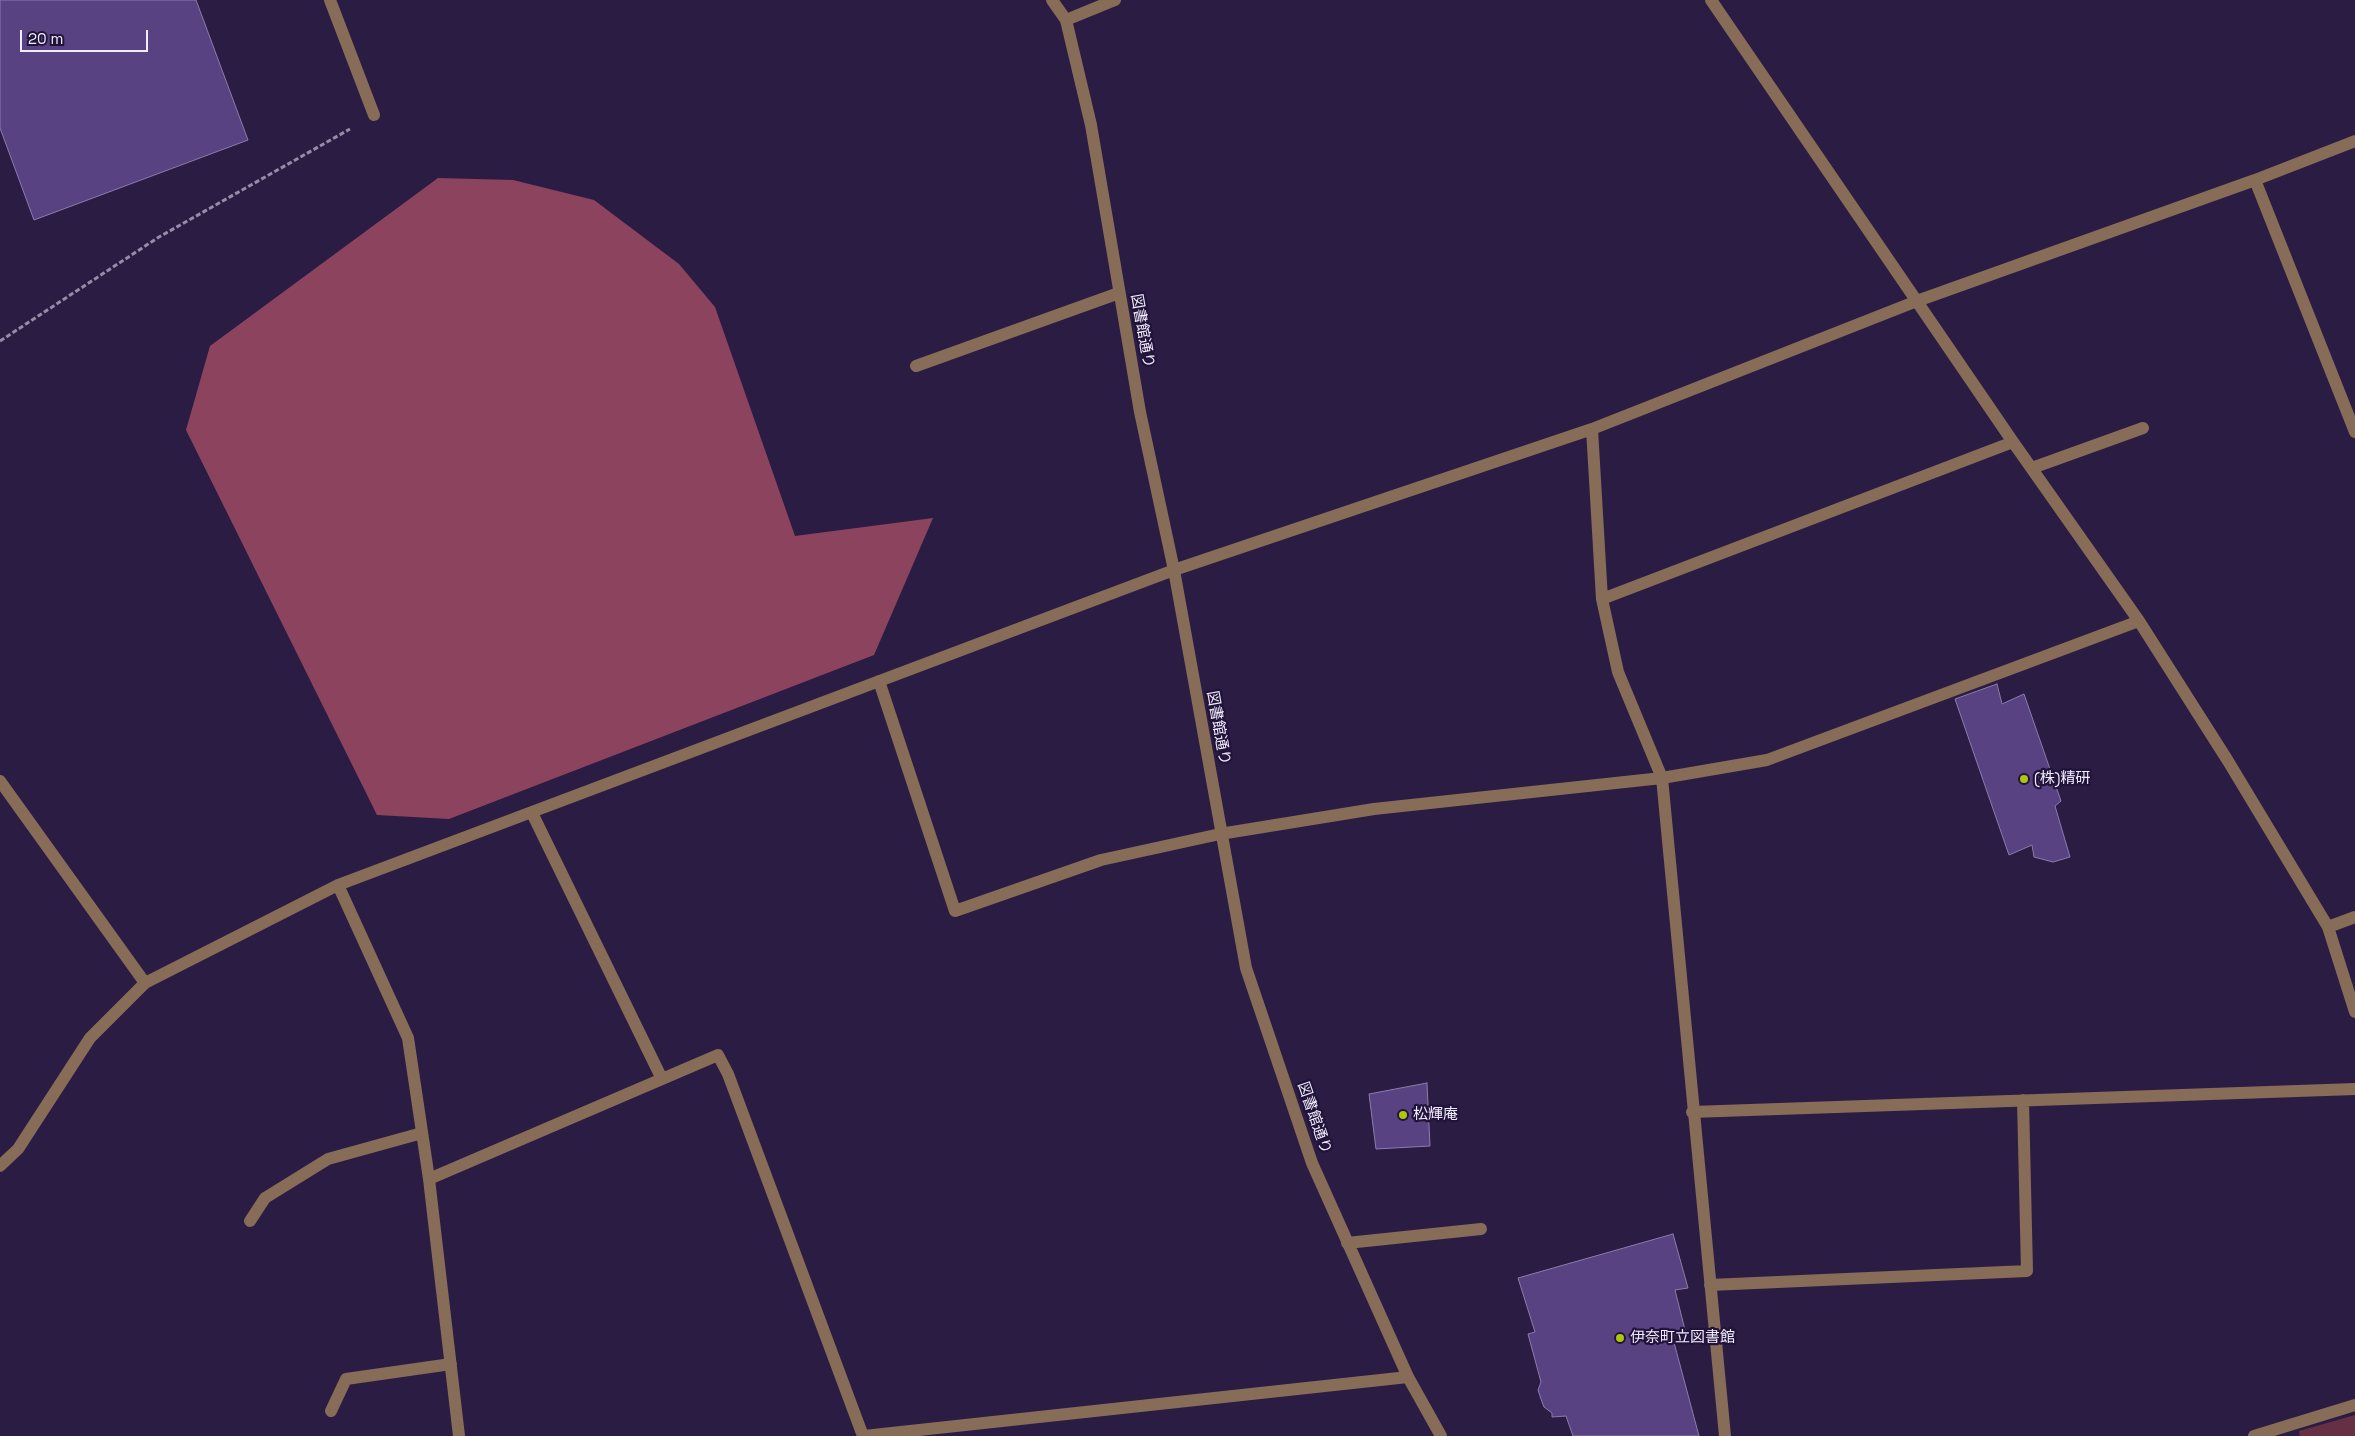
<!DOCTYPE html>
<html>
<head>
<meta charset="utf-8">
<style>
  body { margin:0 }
  #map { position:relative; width:2355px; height:1436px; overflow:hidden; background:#2b1c44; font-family:"Space Grotesk",sans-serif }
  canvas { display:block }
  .scale { position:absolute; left:20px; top:30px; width:128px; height:22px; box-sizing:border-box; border:2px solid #f0ecfc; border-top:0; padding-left:6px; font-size:15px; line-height:18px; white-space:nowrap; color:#f0ecfc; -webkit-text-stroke:4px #211339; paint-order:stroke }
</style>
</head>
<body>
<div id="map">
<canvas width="2355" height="1436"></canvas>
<div class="scale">20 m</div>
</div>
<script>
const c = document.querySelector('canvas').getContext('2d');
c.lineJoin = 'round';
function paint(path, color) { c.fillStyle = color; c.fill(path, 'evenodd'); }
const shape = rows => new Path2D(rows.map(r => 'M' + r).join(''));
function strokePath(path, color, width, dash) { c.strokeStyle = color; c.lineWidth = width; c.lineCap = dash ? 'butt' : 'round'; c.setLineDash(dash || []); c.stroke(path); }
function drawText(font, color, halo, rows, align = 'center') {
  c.font = font + ' "Space Grotesk","Noto Sans JP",sans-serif'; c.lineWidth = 4.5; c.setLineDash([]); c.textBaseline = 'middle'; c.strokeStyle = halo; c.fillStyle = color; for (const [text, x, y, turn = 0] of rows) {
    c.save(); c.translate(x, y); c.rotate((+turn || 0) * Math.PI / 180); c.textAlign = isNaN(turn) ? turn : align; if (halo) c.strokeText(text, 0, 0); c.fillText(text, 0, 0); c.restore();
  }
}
paint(shape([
  [2355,1415,2355,1436,2300,1436,2299,1431]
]), '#663044');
paint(shape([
  [438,178,513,180,594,200,679,264,715,307,795,536,933,518,874,655,449,819,377,815,186,430,210,346]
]), '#8c435e');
const building = shape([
  [0,0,196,0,248,140,34,220,0,128,0,0],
  [1997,684,2002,704,2024,694,2061,801,2055,806,2070,857,2053,862,2034,857,2032,845,2009,855,1955,699,1997,684],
  [1427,1083,1430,1146,1376,1149,1369,1094,1427,1083],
  [1673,1234,1688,1288,1675,1290,1686,1334,1672,1335,1699,1436,1573,1436,1566,1416,1552,1417,1552,1413,1544,1407,1541,1399,1538,1390,1541,1382,1528,1334,1535,1332,1518,1278,1673,1234]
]);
paint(building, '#584281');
strokePath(building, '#8b7dac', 1);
strokePath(shape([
  [0,341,159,237,350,129]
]), '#958ca7', 3, [5, 2.5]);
strokePath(shape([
  [330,0,374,115],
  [1052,0,1066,20,1091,125,1140,412,1174,570,1246,968,1312,1163,1408,1377,1441,1436],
  [1711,0,2013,442,2139,621,2228,761,2328,927,2355,1012],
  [1066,20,1115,0],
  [2255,180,2355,432],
  [916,366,1119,293],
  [1592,429,1602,599,1618,672,1662,778,1725,1436],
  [2032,468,2143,428],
  [1602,599,2013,442],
  [879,681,955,911,1101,860,1220,834,1374,809,1662,778,1767,760,2139,621],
  [0,781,145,983],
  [532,813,662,1079],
  [338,885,408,1038,429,1179,459,1436],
  [2328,927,2355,917],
  [1692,1112,2355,1089],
  [0,1166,18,1149,90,1038,145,983,338,885,1174,570,1592,429,1917,301,2255,180,2355,141],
  [429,1179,718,1055,728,1074,863,1436],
  [250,1221,265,1198,328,1159,422,1133],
  [1347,1243,1481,1229],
  [1710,1285,2027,1271,2023,1100],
  [331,1411,346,1379,451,1364],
  [864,1436,1408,1377],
  [2254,1436,2355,1405]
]), '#876c57', 12);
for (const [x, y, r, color] of [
  [2024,779,5,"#aec60c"],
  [1403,1115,5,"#aec60c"],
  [1620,1338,5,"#aec60c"]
]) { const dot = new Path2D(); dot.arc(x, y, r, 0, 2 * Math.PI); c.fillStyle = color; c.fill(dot); strokePath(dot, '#211339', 2); }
drawText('15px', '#f0ecfc', '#211339', [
  ["図書館通り",1142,331,80],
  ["図書館通り",1218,728,80],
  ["図書館通り",1314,1118,71]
]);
drawText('15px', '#f0ecfc', '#211339', [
  ["(株)精研",2034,779],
  ["松輝庵",1413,1115],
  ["伊奈町立図書館",1630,1338]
], 'left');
</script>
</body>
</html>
